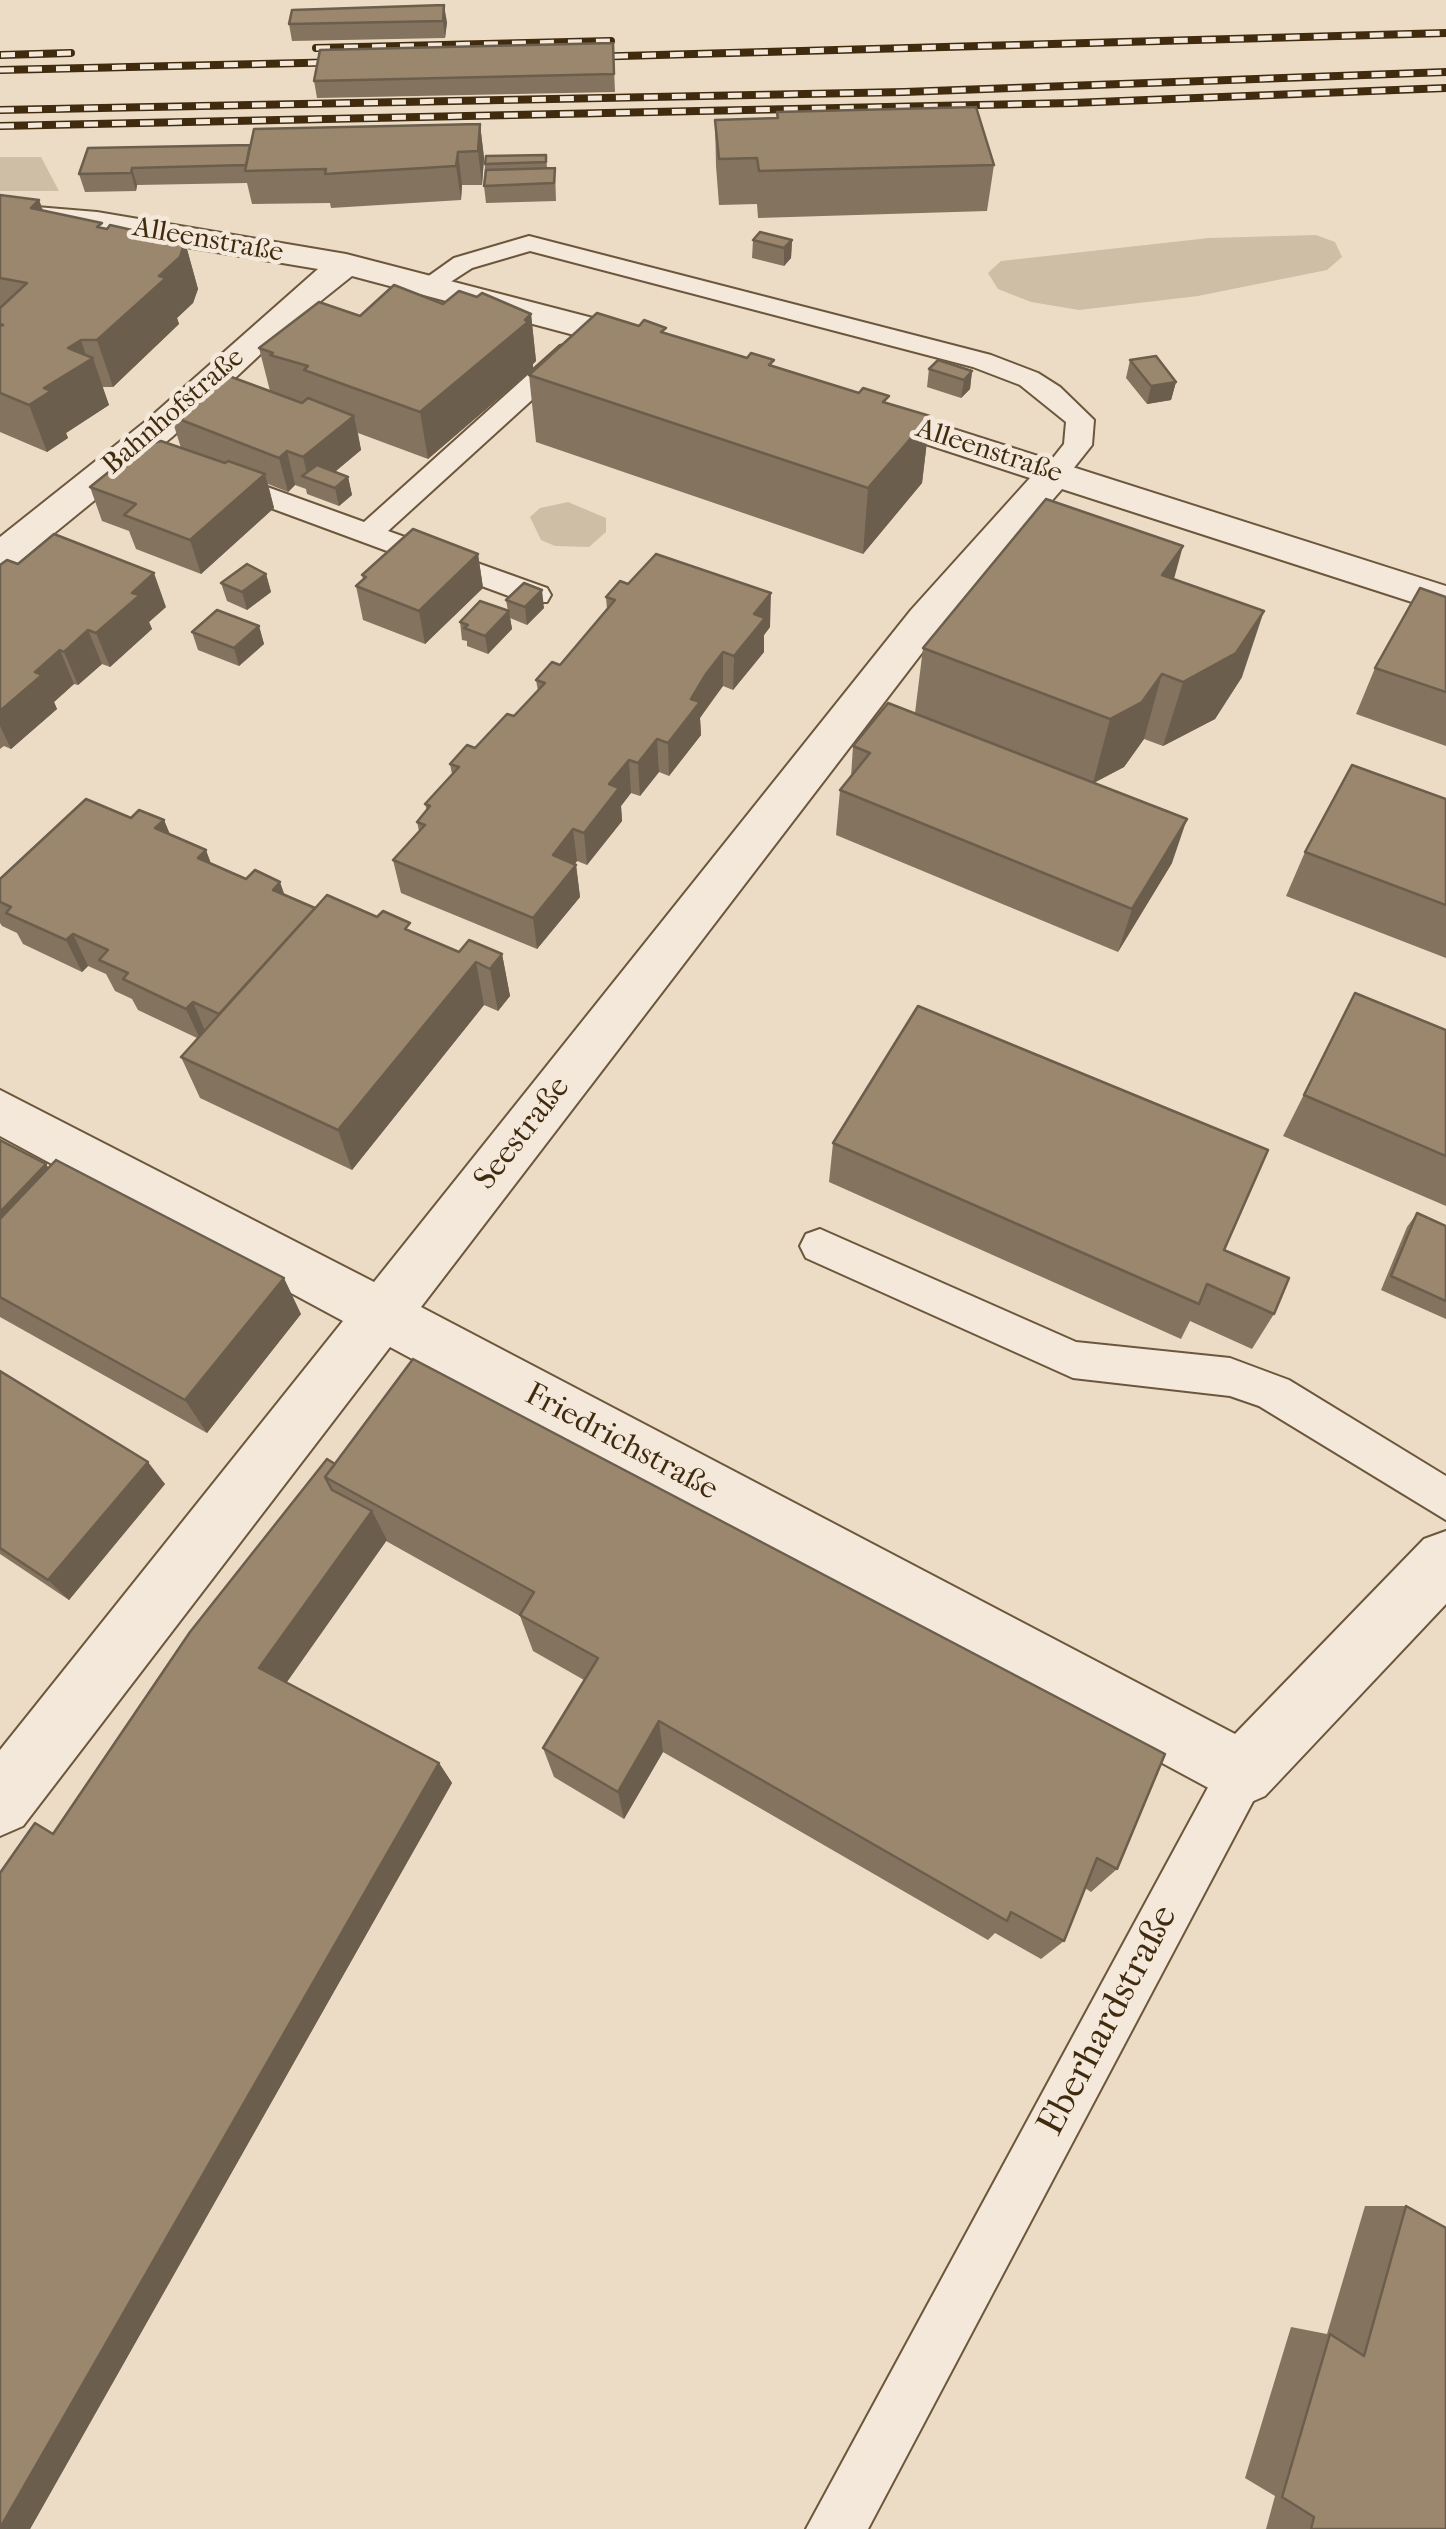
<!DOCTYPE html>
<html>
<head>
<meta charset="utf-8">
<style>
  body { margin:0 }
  canvas { display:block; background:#ecdcc5 }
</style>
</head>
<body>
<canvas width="1446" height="2529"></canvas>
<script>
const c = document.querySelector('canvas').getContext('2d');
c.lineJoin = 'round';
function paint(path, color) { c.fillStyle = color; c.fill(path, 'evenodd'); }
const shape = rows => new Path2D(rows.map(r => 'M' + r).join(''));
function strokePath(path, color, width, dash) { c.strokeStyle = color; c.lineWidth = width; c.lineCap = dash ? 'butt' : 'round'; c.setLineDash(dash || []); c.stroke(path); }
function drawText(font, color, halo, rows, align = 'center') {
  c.font = font + ' "IM FELL French Canon",serif'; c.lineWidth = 9; c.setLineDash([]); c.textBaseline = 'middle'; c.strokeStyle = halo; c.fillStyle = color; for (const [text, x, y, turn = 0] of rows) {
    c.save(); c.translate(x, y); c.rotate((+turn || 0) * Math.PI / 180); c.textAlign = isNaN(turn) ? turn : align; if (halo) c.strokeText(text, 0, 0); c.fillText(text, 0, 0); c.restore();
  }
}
paint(shape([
  [0,157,41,157,59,191,0,191],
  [1316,235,1335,242,1342,257,1327,270,1198,296,1079,310,1031,302,998,289,988,273,1001,261,1209,238],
  [568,502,606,518,606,532,589,547,555,546,541,540,530,517,540,508]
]), '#cfbea6');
const service = shape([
  [529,236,991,355,1038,373,1060,387,1094,420,1092,445,1065,479,1045,479,1041,473,1064,444,1066,422,1020,385,973,367,530,251,472,268,438,290,420,290,416,285,454,258,529,236],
  [569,344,582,352,578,358,388,531,547,588,551,595,547,602,525,602,214,487,210,481,214,475,234,475,364,522,560,346,569,344],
  [820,1229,1076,1342,1230,1358,1289,1380,1446,1476,1446,1520,1259,1406,1230,1396,1073,1378,806,1258,800,1246,806,1234,820,1229],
  [1242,1749,1259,1756,1266,1773,1259,1790,868,2529,806,2529,1225,1756,1242,1749]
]);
const minor = shape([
  [0,204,97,212,346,254,670,338,675,346,670,354,657,357,352,276,297,320,172,437,14,566,0,570,0,537,146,421,318,269,97,232,0,224,0,204],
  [859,399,1446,586,1446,613,1062,489,941,628,421,1307,1235,1734,1424,1539,1446,1531,1446,1604,1265,1796,1242,1806,390,1347,23,1826,0,1836,0,1750,343,1321,0,1136,0,1090,374,1282,911,610,1030,478,846,418,840,410,846,402,859,399]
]);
strokePath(service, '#6c573c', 4);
strokePath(minor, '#6c573c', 4);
paint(service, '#f3e8d9');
paint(minor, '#f3e8d9');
const rail = shape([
  [316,48,611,41],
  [1,55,71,53],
  [586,57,1446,33],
  [0,70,346,62],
  [0,110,904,92,1446,72],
  [0,126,1072,103,1446,88]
]);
strokePath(rail, '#412b0f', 8);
strokePath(rail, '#f3e8d9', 5, [14]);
paint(shape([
  [292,10,447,22,445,38,292,41,289,24],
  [613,43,615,92,317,98,314,81],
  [777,112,994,165,987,211,758,218,757,204,719,205,716,166,715,120,776,118],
  [480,124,484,158,482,185,462,185,461,200,331,208,330,203,252,204,247,183,137,185,136,191,85,192,79,174,250,145],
  [546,155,547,168,555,168,556,201,486,203,484,186,485,164],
  [0,195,39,200,43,210,104,228,185,242,198,289,193,303,177,318,179,324,113,387,102,387,109,405,66,433,68,438,47,452,0,432],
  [753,240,792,240,791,258,784,266,752,258],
  [443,304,531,314,536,361,533,364,533,369,428,459,358,433,361,450,335,472,348,477,352,495,339,506,307,494,306,489,295,485,288,492,268,484,274,508,201,574,136,549,129,531,102,521,90,487,181,448,171,416,270,391,259,348,360,316],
  [666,334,930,416,922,483,863,554,536,442,529,375],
  [1130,360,1176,382,1171,400,1147,404,1126,378],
  [929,369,972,371,970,389,961,398,927,387],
  [478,554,483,588,425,644,363,620,356,586,363,579,362,575],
  [18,564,166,607,149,622,152,629,110,667,102,664,78,685,74,684,54,702,57,709,11,749,4,746,0,749,0,565],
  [266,574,271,592,247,610,227,601,221,583],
  [1174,579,1242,677,1215,719,1163,746,1144,739,1124,767,1094,783,1172,863,1118,952,836,835,840,790,851,777,853,746,915,713,923,648],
  [606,597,770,627,764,635,764,652,733,690,723,686,706,708,700,718,701,735,669,776,659,772,640,796,631,793,621,806,622,821,587,865,577,861,575,864,576,865,580,897,537,949,401,893,393,860,419,831,417,822,427,811,425,804,452,774,450,764,475,748,514,716,538,691,536,680,560,665,607,610],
  [1446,597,1446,746,1356,714,1375,668],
  [506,600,544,608,527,625,510,618,512,629,488,654,467,646,467,641,462,640,460,622,508,611],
  [259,626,264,644,239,666,198,650,192,632],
  [1446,799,1446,958,1286,896,1305,852],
  [131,818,164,820,170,834,212,864,315,908,412,932,459,952,502,954,510,996,498,1011,484,1005,352,1170,200,1098,181,1057,197,1038,138,1010,132,999,115,991,106,974,88,966,82,972,23,944,17,933,2,926,0,923,0,879],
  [1355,993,1446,1030,1446,1206,1283,1136],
  [0,1140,46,1164,48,1168,301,1314,207,1433,0,1317],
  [833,1143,1224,1250,1274,1314,1252,1349,1190,1321,1181,1339,829,1182],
  [1417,1213,1446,1226,1446,1319,1381,1290,1407,1227],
  [0,1371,165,1484,69,1600,0,1554],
  [327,1459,1117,1869,1091,1892,1085,1888,1064,1941,1041,1959,995,1933,988,1940,663,1752,624,1819,554,1777,543,1748,584,1680,533,1651,520,1616,386,1541,286,1682,439,1763,452,1783,30,2529,0,2529,54,1834],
  [1365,2206,1406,2206,1446,2529,1266,2529,1275,2496,1245,2478,1291,2327,1327,2334]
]), '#84745f');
paint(shape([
  [444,5,447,22,445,38,443,21],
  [480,124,484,158,482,185,478,151],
  [458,152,462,185,461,200,456,166],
  [132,168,137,185,136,191,131,173],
  [39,200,55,247,31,208],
  [792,240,791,258,784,266,784,248],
  [185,242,198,289,193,303,177,318,179,324,113,387,97,340,159,276],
  [531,314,536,361,533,364,533,369,428,459,420,412],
  [81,340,88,361,93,358,109,405,66,433,68,438,47,452,29,405,44,388,68,348],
  [972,371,970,389,961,398,964,380],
  [1176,382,1171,400,1147,404,1151,386],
  [354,416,361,450,321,483,308,478,303,457],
  [930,416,922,483,863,554,868,488],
  [287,451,295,485,288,492,279,458],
  [265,474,274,508,201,574,190,540],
  [348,477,352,495,339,506,335,488],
  [1183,546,1165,612,1162,575],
  [478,554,483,588,425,644,419,611],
  [154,573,166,607,149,622,152,629,110,667,96,633,132,593],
  [266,574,271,592,247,610,242,592],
  [542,590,544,608,527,625,525,607],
  [771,593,770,627,764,635,764,652,733,690,734,656,754,614],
  [509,611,512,629,488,654,485,636],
  [1264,611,1242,677,1215,719,1163,746,1183,682],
  [259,626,264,644,239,666,234,648],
  [88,630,102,664,78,685,64,652],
  [60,650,74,684,54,702,57,709,11,749,0,726,0,711,35,672],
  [723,652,723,686,700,718,701,735,669,776,668,743,691,699,706,674],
  [1162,674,1144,739,1124,767,1093,783,1110,719],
  [657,739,659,772,640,796,638,763],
  [629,760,631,793,621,806,622,821,587,865,584,833,609,784],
  [1187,819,1172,863,1118,952,1132,909],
  [164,820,177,853,155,828],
  [573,829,577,861,557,887,553,855],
  [206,850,218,882,198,858],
  [576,865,580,897,537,949,533,918],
  [280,882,291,913,273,890],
  [73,934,88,966,82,972,66,940],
  [502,954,510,996,498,1011,490,969],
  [476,962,484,1005,352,1170,338,1130],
  [193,1002,206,1033,200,1039,186,1009],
  [46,1164,64,1192,0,1261,0,1212],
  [284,1278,301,1314,207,1433,185,1400],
  [148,1462,165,1484,69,1600,48,1580],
  [372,1511,387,1540,280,1692,259,1668],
  [659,1721,663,1752,624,1819,618,1792],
  [439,1763,452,1783,30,2529,0,2529]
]), '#6c5e4d');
const building = shape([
  [444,5,443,21,289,24,292,10,444,5],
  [613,43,614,74,314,81,320,50,613,43],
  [976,107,994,165,759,171,757,158,719,159,715,120,778,118,777,112,976,107],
  [480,124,478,151,458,152,456,166,325,174,326,169,245,171,254,129,480,124],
  [250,145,246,165,132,168,131,173,79,174,88,148,250,145],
  [546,155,546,162,485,164,486,156,546,155],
  [555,168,554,183,484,186,486,170,555,168],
  [0,195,39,200,31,208,102,223,97,227,107,229,110,225,185,242,180,257,159,276,166,278,97,340,81,340,68,348,93,358,44,388,51,391,29,405,0,393,0,326,3,325,0,324,0,308,27,283,0,278,0,195],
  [760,232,792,240,784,248,753,240,760,232],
  [394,285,443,304,459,291,477,297,482,293,531,314,525,320,528,322,420,412,304,370,308,366,270,355,273,353,259,348,319,302,360,316,394,285],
  [597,313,639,326,644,320,666,328,661,332,747,358,751,353,774,360,769,365,859,393,863,388,889,396,883,402,930,416,868,488,529,375,597,313],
  [1156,356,1176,382,1151,386,1130,360,1156,356],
  [938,360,972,371,964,380,929,369,938,360],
  [226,375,302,403,308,398,354,416,303,457,287,451,279,458,171,416,226,375],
  [161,441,225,463,228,461,265,474,190,540,124,515,136,504,90,487,141,446,161,441],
  [317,465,348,477,335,488,302,476,317,465],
  [1046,499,1183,546,1162,575,1264,611,1236,653,1183,682,1162,674,1142,702,1110,719,923,648,1046,499],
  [413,529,478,554,419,611,356,586,366,577,362,575,413,529],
  [54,534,154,573,132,593,140,595,96,633,88,630,64,652,60,650,35,672,42,675,0,711,0,565,7,560,18,564,54,534],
  [656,554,771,593,754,614,765,618,734,656,723,652,706,674,691,699,700,702,668,743,657,739,638,763,629,760,609,784,619,788,584,833,573,829,553,855,576,865,533,918,393,860,425,825,417,822,430,806,425,804,459,767,450,764,467,745,475,748,507,714,514,716,545,683,536,680,552,662,560,665,615,600,606,597,620,581,628,584,656,554],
  [247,564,266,574,242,592,221,583,247,564],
  [524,583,542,590,525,607,506,600,524,583],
  [1420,588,1446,597,1446,692,1375,668,1420,588],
  [480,601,509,611,485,636,464,628,468,625,460,622,480,601],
  [217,610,259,626,234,648,192,632,217,610],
  [888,703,1187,819,1132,909,840,790,870,753,853,746,888,703],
  [1352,765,1446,799,1446,905,1305,852,1352,765],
  [86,799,131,818,139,810,164,820,155,828,206,850,198,858,246,879,255,870,280,882,273,890,315,908,219,1014,193,1002,186,1009,123,979,128,973,99,960,108,950,73,934,66,940,6,913,11,907,0,902,0,879,86,799],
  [327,895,377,917,383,911,410,923,405,929,459,952,469,940,502,954,490,969,476,962,338,1130,181,1057,327,895],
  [1355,993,1446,1030,1446,1156,1304,1095,1355,993],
  [918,1006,1268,1150,1224,1250,1289,1278,1274,1314,1207,1284,1199,1304,833,1143,918,1006],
  [0,1140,46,1164,0,1212,0,1140],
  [56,1160,284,1278,185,1400,0,1297,0,1219,56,1160],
  [1417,1213,1446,1226,1446,1301,1391,1276,1417,1213],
  [413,1359,1165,1754,1117,1869,1097,1858,1064,1941,1011,1912,1007,1921,659,1721,618,1792,543,1748,598,1658,520,1615,534,1592,325,1477,413,1359],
  [0,1371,148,1462,48,1580,0,1548,0,1371],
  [327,1459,335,1464,325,1477,332,1490,372,1511,259,1668,439,1763,0,2528,0,1873,35,1823,53,1834,190,1632,327,1459],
  [1406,2206,1446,2228,1446,2529,1311,2529,1314,2517,1282,2497,1330,2334,1364,2356,1406,2206]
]);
paint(building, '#9a876e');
strokePath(building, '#6c5e4d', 2.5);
drawText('28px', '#412b0f', '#f3e8d9', [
  ["Alleenstraße",208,241,10],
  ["Bahnhofstraße",174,412,-41],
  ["Alleenstraße",989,452,18]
]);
drawText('32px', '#412b0f', '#f3e8d9', [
  ["Seestraße",523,1134,-52],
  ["Friedrichstraße",621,1443,28]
]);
drawText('38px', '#412b0f', '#f3e8d9', [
  ["Eberhardstraße",1109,2021,-62]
]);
</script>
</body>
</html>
